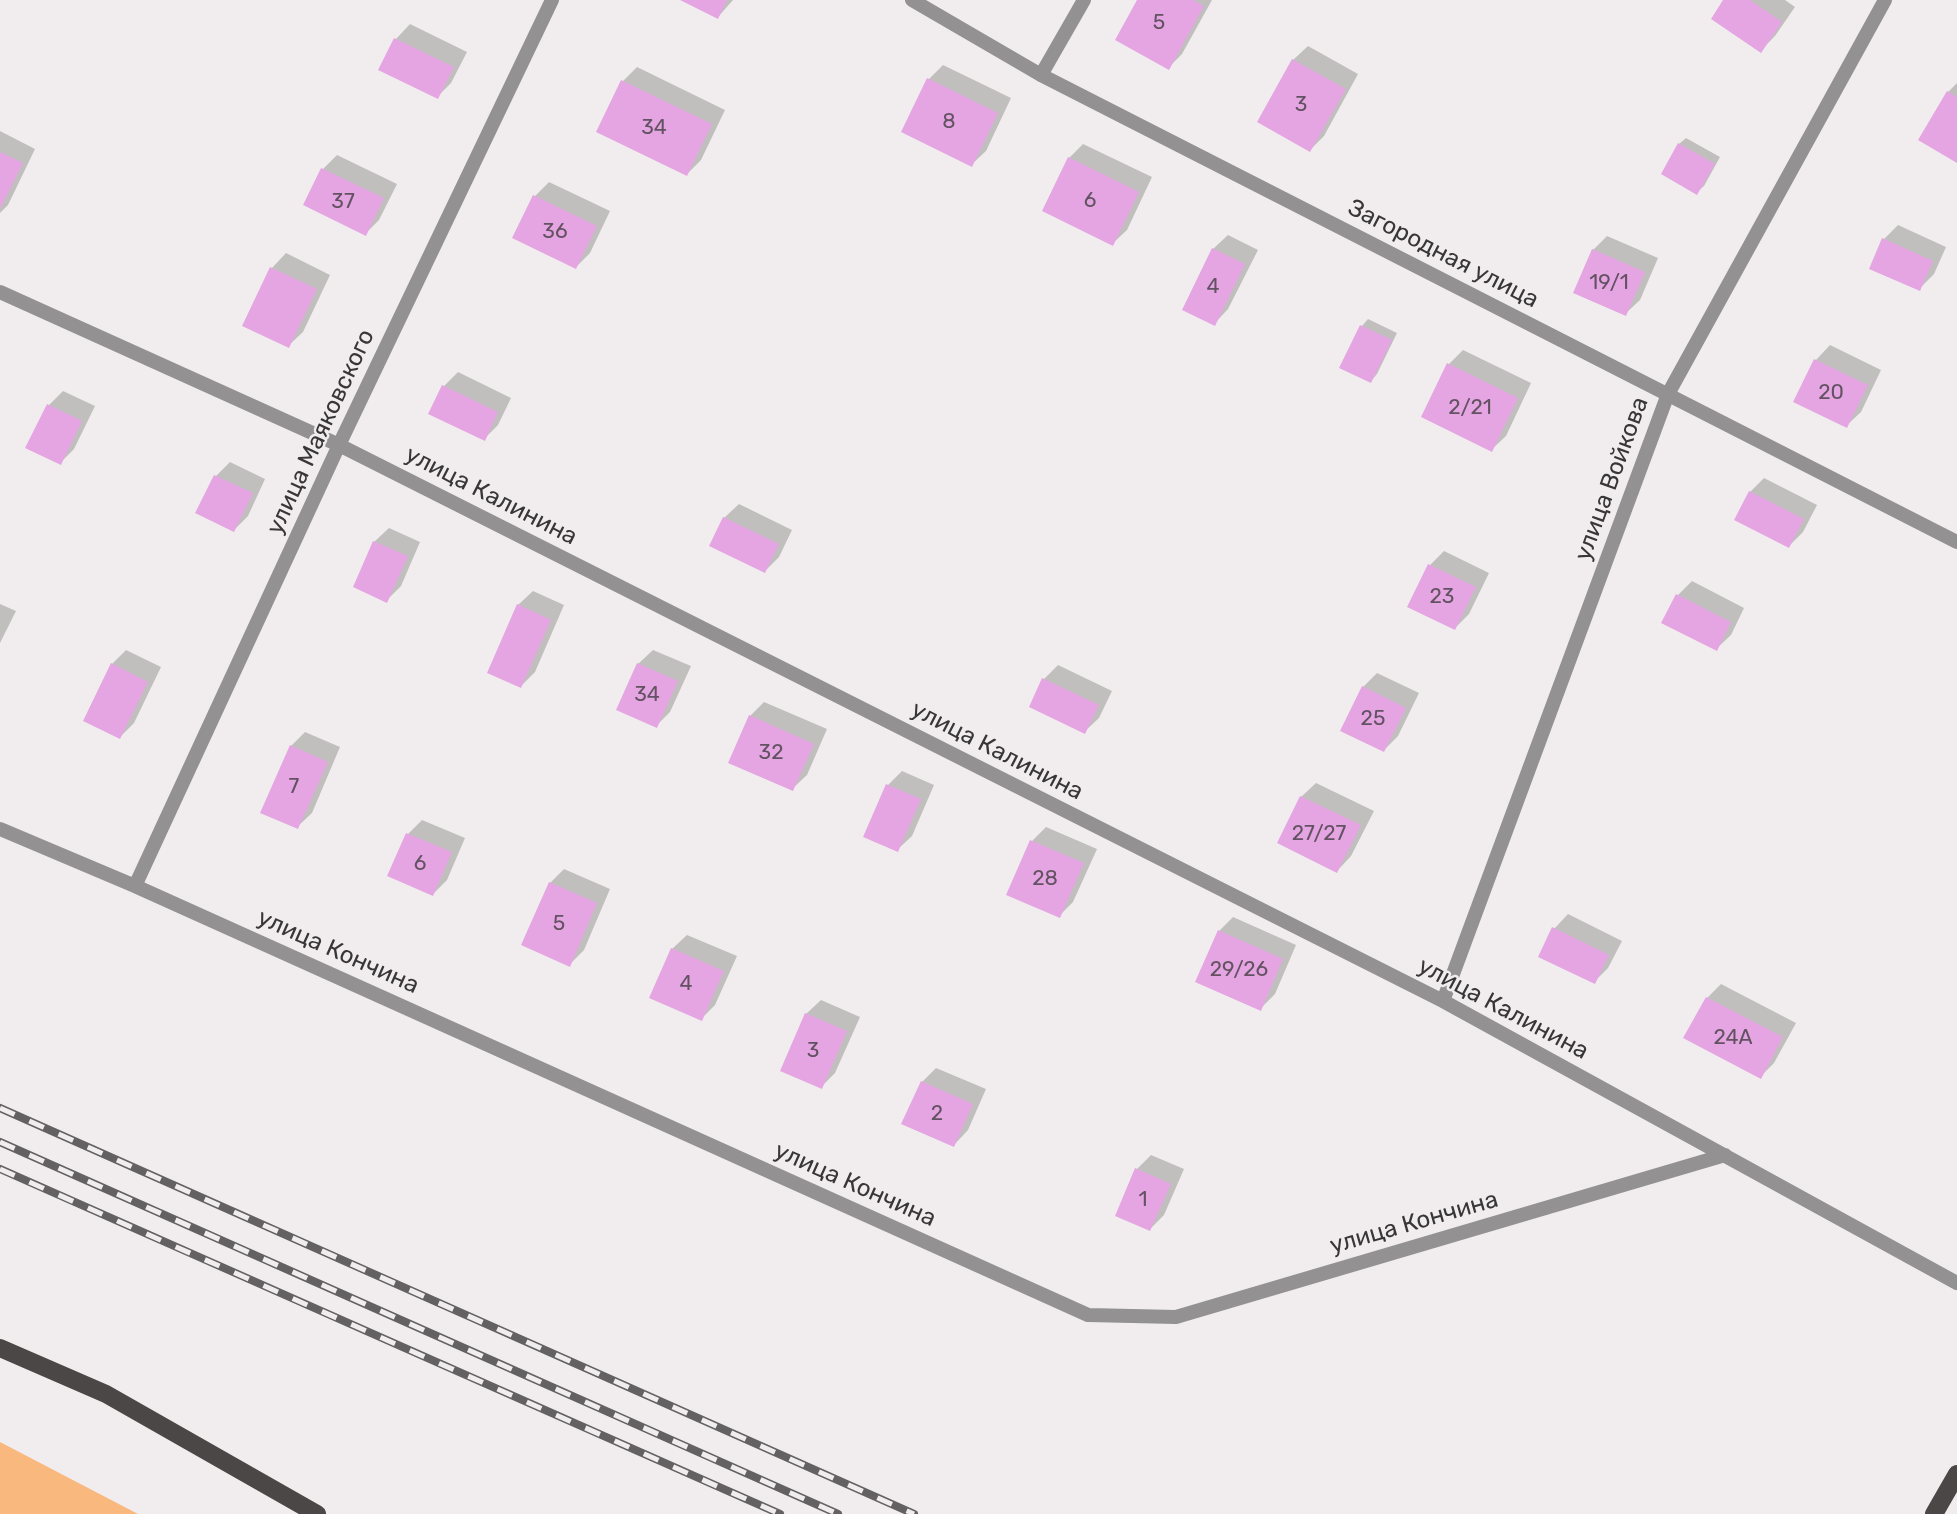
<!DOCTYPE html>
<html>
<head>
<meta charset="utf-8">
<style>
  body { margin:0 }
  canvas { display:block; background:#f1edee }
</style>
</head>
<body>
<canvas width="1957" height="1514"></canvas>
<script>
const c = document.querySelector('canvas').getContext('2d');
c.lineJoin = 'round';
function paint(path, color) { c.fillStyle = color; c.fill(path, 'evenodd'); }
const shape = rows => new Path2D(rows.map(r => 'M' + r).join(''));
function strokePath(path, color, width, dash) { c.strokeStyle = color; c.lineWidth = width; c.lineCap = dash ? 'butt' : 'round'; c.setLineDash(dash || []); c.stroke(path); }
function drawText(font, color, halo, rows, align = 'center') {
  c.font = font + ' Rubik,sans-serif'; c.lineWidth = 5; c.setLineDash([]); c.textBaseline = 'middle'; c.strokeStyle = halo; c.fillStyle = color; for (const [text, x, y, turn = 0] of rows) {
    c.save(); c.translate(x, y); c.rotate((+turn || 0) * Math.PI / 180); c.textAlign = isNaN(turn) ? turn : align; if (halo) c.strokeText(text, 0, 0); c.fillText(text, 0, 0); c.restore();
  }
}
paint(shape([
  [0,1442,138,1514,0,1514]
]), '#f8b87e');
paint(shape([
  [684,0,733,0,718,17],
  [1139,0,1212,0,1182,54,1168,68],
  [1725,0,1785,0,1795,7,1775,36,1761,50],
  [410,24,467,52,451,83,437,97,381,69,396,39],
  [1308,46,1358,74,1324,136,1310,150,1293,60],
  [943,65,1011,98,986,151,971,165,903,131,929,79],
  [637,67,725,110,701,160,687,174,598,131,623,81],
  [1957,83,1957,161,1948,92],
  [0,131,35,149,8,205,0,213],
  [1686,138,1720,157,1704,186,1697,192,1679,144],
  [1083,144,1152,177,1127,230,1112,244,1069,158],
  [337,155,397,184,379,220,365,234,305,204,323,169],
  [549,182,610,211,590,253,576,267,535,196],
  [1898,225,1946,247,1934,274,1919,289,1884,239],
  [1228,235,1258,250,1228,309,1214,324,1213,249],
  [1607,236,1658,258,1640,300,1625,314,1593,250],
  [286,253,330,275,303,332,288,346,244,325,272,268],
  [1368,319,1397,333,1377,374,1371,381,1342,367,1362,326],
  [1830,345,1881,370,1861,412,1846,426,1795,401,1816,360],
  [1463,350,1531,383,1506,436,1491,450,1449,364],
  [458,372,511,398,498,425,484,439,444,386],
  [63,391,95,406,74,449,60,463,49,405],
  [230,462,265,479,248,516,234,530,198,512,216,476],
  [1764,478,1817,505,1803,532,1789,546,1750,492],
  [739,504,792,530,779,557,765,571,724,518],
  [389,528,420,542,401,586,387,600,374,542],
  [1444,551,1489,573,1469,614,1455,628,1430,565],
  [1692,581,1744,608,1731,635,1716,649,1678,595],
  [533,591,564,605,535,672,521,686,518,605],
  [0,604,16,611,0,643],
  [126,650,161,667,134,723,120,737,112,664],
  [653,650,691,666,670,712,656,726,638,664],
  [1058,665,1112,691,1099,718,1084,732,1031,706,1044,679],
  [1377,673,1419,693,1398,736,1384,750,1363,687],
  [764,702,827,729,807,775,792,789,750,716],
  [305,732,340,747,312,813,297,827,291,746],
  [902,771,934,785,912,836,897,850,888,785],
  [1316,783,1374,811,1351,856,1337,871,1301,797],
  [422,820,465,838,447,880,433,894,390,875,408,834],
  [1046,827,1097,849,1073,902,1059,916,1032,841],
  [564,869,610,889,584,950,569,965,550,883],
  [1568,914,1622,941,1608,968,1594,982,1554,929],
  [1233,917,1296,945,1275,994,1260,1009,1219,931],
  [687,935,737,956,715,1005,701,1019,672,949],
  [1721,984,1796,1023,1774,1063,1760,1077,1707,998],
  [821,1000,860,1017,835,1073,821,1087,806,1014],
  [936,1068,986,1089,968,1130,954,1145,922,1082],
  [1151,1155,1184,1169,1164,1215,1150,1229,1137,1169]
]), '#0003');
paint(shape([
  [680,0,727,0,718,19],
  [1137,0,1193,0,1204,6,1169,70,1115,40],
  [1723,0,1750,0,1782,22,1761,53,1711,19],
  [394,38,454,67,438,99,378,70],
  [1292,59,1346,89,1310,152,1257,122],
  [927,78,998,113,972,167,901,132],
  [621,80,712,124,687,176,596,132],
  [1947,91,1957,97,1957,163,1918,140],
  [1678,143,1715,164,1697,195,1661,174],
  [0,152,23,163,0,209],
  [1068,157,1139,192,1113,246,1042,211],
  [321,168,384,198,366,236,303,205],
  [533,195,597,226,576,269,512,238],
  [1882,238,1933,261,1920,291,1869,269],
  [1212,248,1245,264,1215,326,1182,310],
  [1592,249,1645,272,1626,316,1573,293],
  [270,267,317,289,289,348,242,326],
  [1360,325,1392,340,1371,383,1339,368],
  [1814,359,1868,385,1847,428,1793,402],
  [1447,363,1518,398,1492,452,1421,417],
  [442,385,498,412,485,441,428,414],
  [47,404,82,421,61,465,25,448],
  [214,475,253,493,234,532,195,513],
  [1749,491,1804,519,1789,548,1734,520],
  [723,517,779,544,765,573,709,546],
  [373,541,408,556,387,603,353,587],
  [1428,564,1476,587,1455,630,1407,607],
  [1676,594,1731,622,1717,651,1661,623],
  [517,604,551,620,521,688,487,673],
  [111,663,148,682,120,739,83,721],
  [637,663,678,681,657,728,616,710],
  [1042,678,1099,705,1085,734,1029,707],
  [1362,686,1406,708,1384,752,1340,731],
  [749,715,814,744,793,791,728,763],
  [290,745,328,762,298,829,260,813],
  [886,784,921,799,898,852,863,837],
  [1300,796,1361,825,1337,873,1277,843],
  [406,833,452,852,433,896,387,876],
  [1030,840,1084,863,1060,918,1006,895],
  [549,882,597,903,570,967,521,945],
  [1552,927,1609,955,1595,984,1538,957],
  [1218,930,1283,959,1261,1011,1195,982],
  [671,948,724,971,702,1021,649,998],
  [1706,997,1783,1037,1761,1079,1683,1038],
  [805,1013,847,1031,822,1089,780,1071],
  [921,1081,973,1104,954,1147,901,1124],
  [1135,1168,1171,1184,1150,1231,1115,1216]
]), '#e4a5e2');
strokePath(shape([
  [1041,75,1084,0],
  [0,292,339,445,1443,1001,1957,1283],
  [0,829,135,886,1088,1315,1176,1317,1725,1155],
  [135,886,339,445,552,0],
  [1443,1001,1668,394,1885,0]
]), '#939191', 14);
strokePath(shape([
  [912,0,1041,75,1957,542]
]), '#939191', 14);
strokePath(shape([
  [0,1348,106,1394,317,1514],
  [1934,1514,1957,1474]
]), '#4a4746', 18);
const rail = shape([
  [0,1108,914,1514],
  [0,1142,838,1514],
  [0,1169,780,1514]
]);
strokePath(rail, '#636162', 8);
strokePath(rail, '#f1edee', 5, [16]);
drawText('21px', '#635262', null, [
  ["5",1159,23],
  ["3",1301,105],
  ["8",949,122],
  ["34",654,128],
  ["6",1090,201],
  ["37",343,202],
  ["36",555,232],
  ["19/1",1609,283],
  ["4",1213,287],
  ["20",1831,393],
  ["2/21",1470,408],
  ["23",1442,597],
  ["34",647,695],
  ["25",1373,719],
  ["32",771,753],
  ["7",294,787],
  ["27/27",1319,834],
  ["6",420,864],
  ["28",1045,879],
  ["5",559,924],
  ["29/26",1239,970],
  ["4",686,984],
  ["24А",1733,1038],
  ["3",813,1051],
  ["2",937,1114],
  ["1",1143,1200]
]);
drawText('24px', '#383637', '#f1edee', [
  ["Загородная улица",1443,254,27],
  ["улица Маяковского",321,432,-65],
  ["улица Войкова",1612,479,-70],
  ["улица Калинина",491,496,27],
  ["улица Калинина",997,751,27],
  ["улица Кончина",338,952,24],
  ["улица Калинина",1503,1009,28],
  ["улица Кончина",855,1185,24],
  ["улица Кончина",1414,1223,-16]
]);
</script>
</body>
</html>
